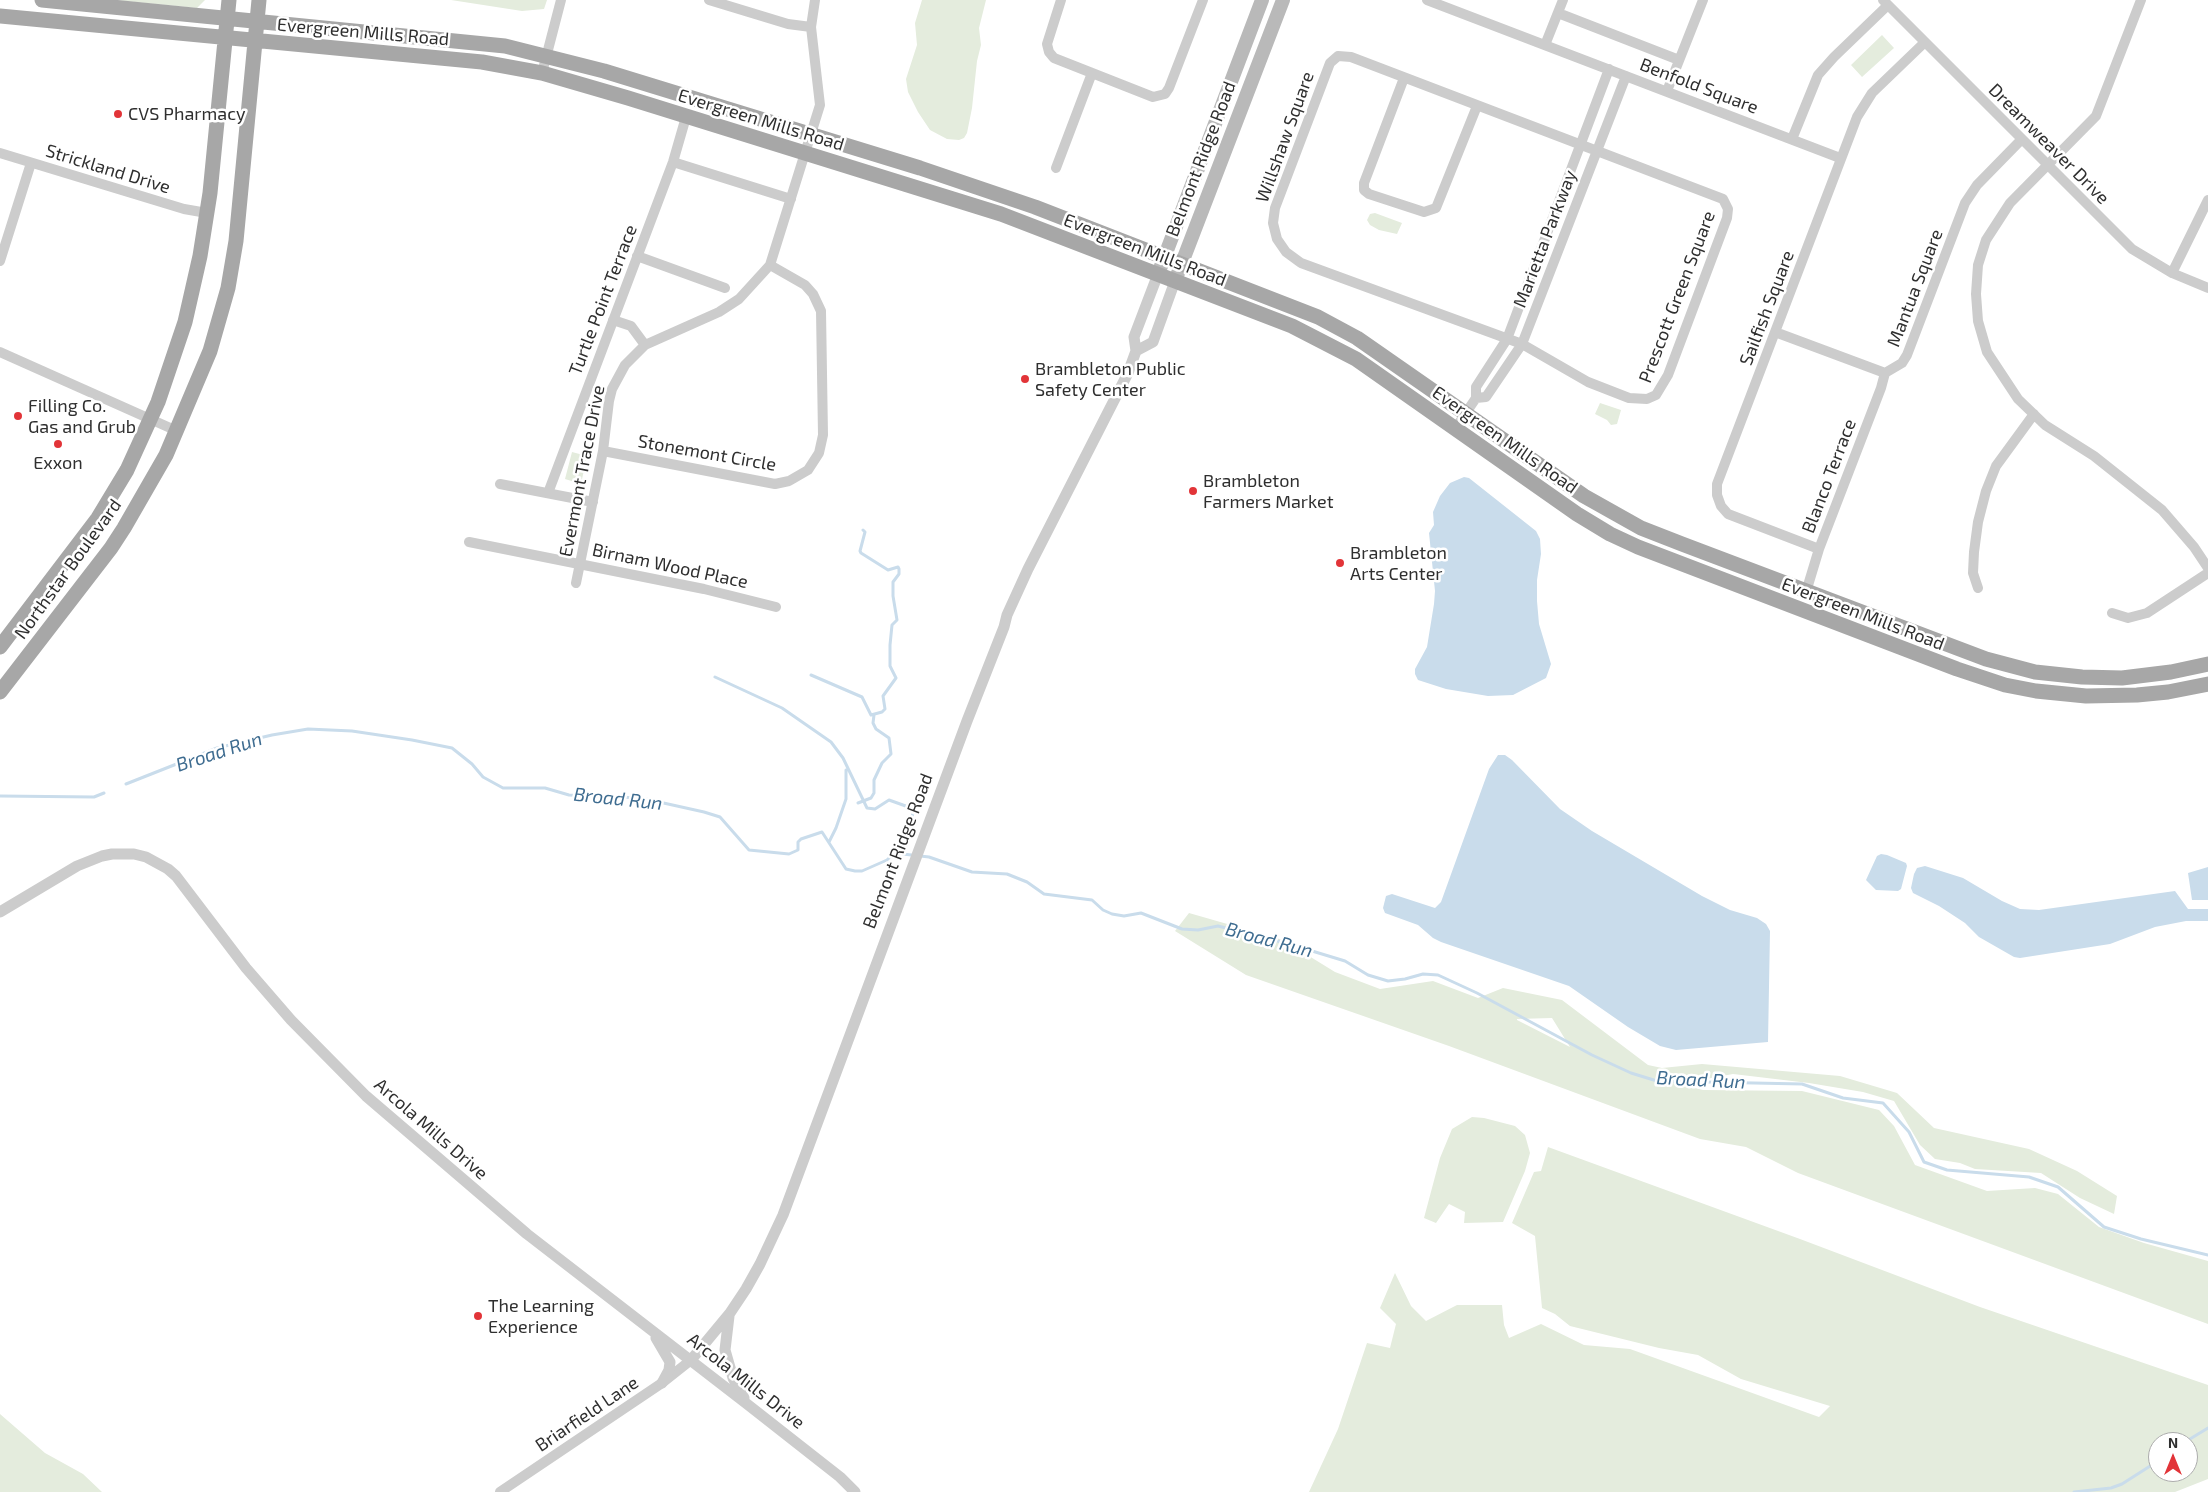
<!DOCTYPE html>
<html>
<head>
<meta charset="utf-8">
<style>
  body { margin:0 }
  #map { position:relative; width:2208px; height:1492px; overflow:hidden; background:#fff; font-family:"Exo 2",sans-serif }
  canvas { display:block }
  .north { position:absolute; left:2148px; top:1432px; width:50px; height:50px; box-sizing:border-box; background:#fff; border:1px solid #acacac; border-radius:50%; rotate:0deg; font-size:14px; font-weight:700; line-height:20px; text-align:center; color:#2f2f2f }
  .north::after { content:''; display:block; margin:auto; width:18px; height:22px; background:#e23438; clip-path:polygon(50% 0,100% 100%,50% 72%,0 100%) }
</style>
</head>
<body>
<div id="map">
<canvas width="2208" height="1492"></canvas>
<div class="north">N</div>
</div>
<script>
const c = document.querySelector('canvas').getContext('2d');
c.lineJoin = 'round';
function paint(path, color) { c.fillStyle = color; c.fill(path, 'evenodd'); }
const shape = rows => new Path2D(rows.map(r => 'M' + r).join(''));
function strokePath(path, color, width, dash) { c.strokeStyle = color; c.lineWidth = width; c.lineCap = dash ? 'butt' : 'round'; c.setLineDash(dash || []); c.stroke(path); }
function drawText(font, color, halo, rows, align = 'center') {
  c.font = font + ' "Exo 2",sans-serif'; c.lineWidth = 5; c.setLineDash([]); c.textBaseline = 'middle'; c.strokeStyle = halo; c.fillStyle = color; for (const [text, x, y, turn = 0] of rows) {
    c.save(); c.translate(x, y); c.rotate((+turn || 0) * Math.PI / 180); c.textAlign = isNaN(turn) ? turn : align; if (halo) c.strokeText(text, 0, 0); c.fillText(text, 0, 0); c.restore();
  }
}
paint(shape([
  [114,0,205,0,197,8],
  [451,0,547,0,544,9,522,11],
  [922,0,986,0,979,28,981,45,977,61,972,108,967,133,964,138,959,140,947,139,930,130,918,112,908,92,906,79,917,45,915,23],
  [1882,35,1894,48,1862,77,1851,65],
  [1375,213,1402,223,1397,234,1379,230,1370,225,1367,220,1370,214],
  [1600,403,1621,410,1617,424,1611,425,1607,420,1595,414],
  [572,452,587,456,581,484,565,479],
  [1189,913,1283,940,1335,972,1380,989,1433,981,1478,998,1503,988,1562,1000,1648,1065,1662,1068,1702,1064,1840,1076,1897,1093,1934,1128,2029,1149,2077,1171,2117,1196,2114,1214,2080,1198,2041,1173,1975,1169,1960,1163,1935,1159,1920,1145,1894,1101,1863,1092,1809,1083,1733,1074,1679,1084,1703,1090,1802,1091,1879,1110,1894,1126,1915,1165,1987,1191,2035,1188,2058,1194,2099,1227,2144,1243,2208,1261,2208,1324,1798,1173,1746,1147,1700,1139,1449,1046,1246,975,1175,931],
  [1552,1018,1570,1047,1517,1020,1517,1019],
  [1472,1117,1484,1118,1515,1126,1525,1135,1530,1153,1525,1171,1503,1222,1464,1223,1465,1212,1449,1204,1436,1223,1424,1218,1440,1158,1452,1129],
  [1548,1147,1800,1239,1980,1307,2208,1385,2208,1479,2175,1492,1309,1492,1338,1429,1367,1343,1390,1348,1396,1324,1380,1308,1395,1273,1411,1306,1426,1321,1457,1305,1502,1305,1504,1325,1509,1338,1541,1324,1584,1345,1630,1349,1819,1417,1830,1406,1741,1379,1698,1355,1659,1348,1570,1326,1555,1314,1542,1308,1535,1236,1512,1223,1534,1172,1541,1171],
  [2158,1442,2188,1442,2188,1472,2158,1472],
  [0,1414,45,1453,83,1474,102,1492,0,1492]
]), '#e4ecdd');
paint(shape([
  [1464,477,1469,478,1536,531,1540,539,1541,554,1537,580,1537,601,1539,624,1551,664,1546,678,1513,695,1488,696,1446,689,1418,680,1415,674,1415,669,1427,647,1434,604,1435,591,1429,533,1434,525,1433,512,1440,496,1450,483],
  [1498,755,1505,755,1512,760,1560,809,1592,831,1702,896,1730,910,1757,918,1766,924,1770,931,1768,1042,1676,1050,1660,1046,1628,1027,1569,986,1441,942,1433,938,1418,925,1385,913,1383,908,1386,896,1392,894,1435,908,1441,902,1489,769],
  [1881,854,1887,855,1906,863,1907,866,1901,889,1898,891,1876,890,1866,880,1877,856],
  [1925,866,1963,878,2002,901,2020,909,2039,910,2175,891,2188,909,2208,909,2208,921,2186,921,2155,927,2110,944,2020,958,2014,957,1979,937,1965,923,1939,906,1913,893,1911,888,1914,874,1917,868],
  [2208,867,2208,900,2192,900,2188,873]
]), '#c9dceb');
strokePath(shape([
  [811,675,862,697,871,715,882,712,885,709,883,696,896,678,890,666,890,645,892,625,897,620,893,596,893,582,899,574,899,569,898,567,888,570,861,553,860,551,865,532,863,530],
  [715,677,782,708,831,742,843,758,867,808,875,809,889,800,914,809,907,836,901,845,901,854],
  [126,784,217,748,272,735,308,729,352,731,412,740,452,748,472,764,483,777,503,788,545,788,569,795,641,798,704,812,720,817,749,850,789,854,798,850,798,842,801,839,822,832,846,869,855,871,862,871,887,860,894,853,929,857,972,872,1007,874,1027,882,1044,894,1092,900,1103,910,1112,914,1124,916,1141,913,1182,929,1198,930,1218,926,1289,944,1345,961,1368,975,1388,981,1405,979,1423,974,1438,975,1477,993,1592,1055,1631,1073,1657,1081,1802,1084,1843,1098,1883,1103,1909,1132,1924,1162,1947,1170,2029,1177,2058,1187,2104,1227,2141,1239,2208,1255],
  [0,796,94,797,104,793],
  [858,803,871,798,874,793,874,780,882,763,891,754,889,738,876,729,873,723,874,715],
  [829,842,836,828,846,799,846,770],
  [2185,1442,2208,1428],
  [2074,1492,2111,1488,2122,1484,2158,1461]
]), '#c9dceb', 3);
strokePath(shape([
  [709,0,788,24,811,27],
  [1061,0,1047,44,1049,52,1054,58,1153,97,1165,94,1169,88,1203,0],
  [1427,0,1840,158],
  [1883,0,2132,249,2172,273,2208,288],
  [2141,0,2096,116,2010,203,1986,240,1978,265,1976,294,1978,321,1987,352,2018,399,2045,425,2094,456,2162,510,2194,547,2208,568],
  [1558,13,1679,60],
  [1545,45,1563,0],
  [1338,56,1351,57,1723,199,1728,209,1727,218,1668,375,1656,395,1647,399,1629,398,1588,382,1522,344,1301,263,1286,252,1277,239,1273,223,1275,208,1330,63,1338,56],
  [542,73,561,0],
  [1404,78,1364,183,1364,190,1369,194,1424,212,1436,208,1477,106],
  [1667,91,1703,0],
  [1792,139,1818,75,1834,57,1888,5],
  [0,153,184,209,207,213],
  [673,162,791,199],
  [1056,168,1092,73],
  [637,256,725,288],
  [0,261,31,163],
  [2172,273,2208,200],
  [613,320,631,326,645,345],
  [1775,332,1885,373,1902,363,1907,355,1965,203,1977,185,2021,140],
  [0,352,177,431],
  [1476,398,1486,397,1522,344,1626,76],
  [1455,429,1476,398,1476,387,1507,339,1609,69],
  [603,451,775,484,789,481,808,470,819,453,823,435,821,311,813,294,805,285,770,265],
  [500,484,593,502],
  [548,493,673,162,686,117],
  [469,542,704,589,776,607],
  [1819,549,1728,514,1721,506,1717,495,1717,484,1857,117,1872,93,1925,42],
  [576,583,603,451,609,401,612,389,625,365,645,345,719,312,739,299,770,265,820,105,811,27,815,0],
  [1978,588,1973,573,1974,552,1978,522,1986,491,1996,466,2034,414],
  [1806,592,1819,549,1881,388,1885,373],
  [2112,613,2128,618,2147,613,2208,573],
  [500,1492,662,1383,691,1360]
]), '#ccc', 10);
strokePath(shape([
  [1136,351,1153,342,1175,281],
  [0,912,77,866,102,856,112,854,134,854,146,857,168,869,176,876,246,968,291,1020,366,1096,527,1234,747,1404,840,1477,855,1492],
  [729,1316,725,1350,733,1378,744,1398],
  [656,1338,670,1362,669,1370,662,1383],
  [691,1360,730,1313,746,1289,760,1264,783,1215,967,721,1004,627,1007,615,1028,569,1128,373,1136,351,1134,337,1158,274]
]), '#ccc', 11);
strokePath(shape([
  [1158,274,1262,0],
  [1175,281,1283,0]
]), '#b9b9b9', 14);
strokePath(shape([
  [42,0,505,46,604,71,920,168,1035,207,1318,317,1357,338,1584,496,1641,528,1682,544,1986,659,2035,672,2082,677,2122,678,2171,672,2208,664],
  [0,16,482,62,542,73,628,98,1001,214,1292,326,1356,359,1577,514,1610,534,1638,547,1957,669,2005,685,2036,691,2086,696,2137,695,2168,692,2208,684],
  [0,647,98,518,127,470,158,402,185,322,200,256,210,193,229,0],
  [0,692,111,548,124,528,166,455,210,351,228,288,236,241,259,0]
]), '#a7a7a7', 15);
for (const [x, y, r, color] of [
  [118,114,5,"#e23438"],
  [1025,379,5,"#e23438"],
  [18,416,5,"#e23438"],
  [58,444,5,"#e23438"],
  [1193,491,5,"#e23438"],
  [1340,563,5,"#e23438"],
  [478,1316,5,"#e23438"]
]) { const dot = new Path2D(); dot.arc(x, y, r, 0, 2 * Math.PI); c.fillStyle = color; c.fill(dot); strokePath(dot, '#fff', 2); }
drawText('18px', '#2f2f2f', '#fff', [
  ["Evergreen Mills Road",363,32,5],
  ["Benfold Square",1699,86,21],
  ["Evergreen Mills Road",761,120,17],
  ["Willshaw Square",1285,137,-70],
  ["Dreamweaver Drive",2049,144,45],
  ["Belmont Ridge Road",1201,159,-69],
  ["Strickland Drive",108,169,17],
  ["Marietta Parkway",1545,239,-69],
  ["Evergreen Mills Road",1145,250,21],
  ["Mantua Square",1915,288,-69],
  ["Prescott Green Square",1677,297,-69],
  ["Turtle Point Terrace",603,300,-69],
  ["Sailfish Square",1767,308,-69],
  ["Evergreen Mills Road",1505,440,35],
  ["Stonemont Circle",707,453,10],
  ["Evermont Trace Drive",582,471,-79],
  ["Blanco Terrace",1829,476,-69],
  ["Birnam Wood Place",670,566,12],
  ["Northstar Boulevard",68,569,-54],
  ["Evergreen Mills Road",1863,614,21],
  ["Belmont Ridge Road",898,851,-69],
  ["Arcola Mills Drive",431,1129,41],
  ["Arcola Mills Drive",746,1381,38],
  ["Briarfield Lane",587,1414,-34]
]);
drawText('18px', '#2f2f2f', '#fff', [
  ["CVS Pharmacy",128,114],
  ["Brambleton Public",1035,369],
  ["Safety Center",1035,390],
  ["Filling Co.",28,406],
  ["Gas and Grub",28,427],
  ["Exxon",58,463,"center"],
  ["Brambleton",1203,481],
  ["Farmers Market",1203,502],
  ["Brambleton",1350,553],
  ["Arts Center",1350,574],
  ["The Learning",488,1306],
  ["Experience",488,1327]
], 'left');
drawText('italic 19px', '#3e6c90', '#fff', [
  ["Broad Run",219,752,-18],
  ["Broad Run",618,799,6],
  ["Broad Run",1269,940,15],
  ["Broad Run",1701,1080,3]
]);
</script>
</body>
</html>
